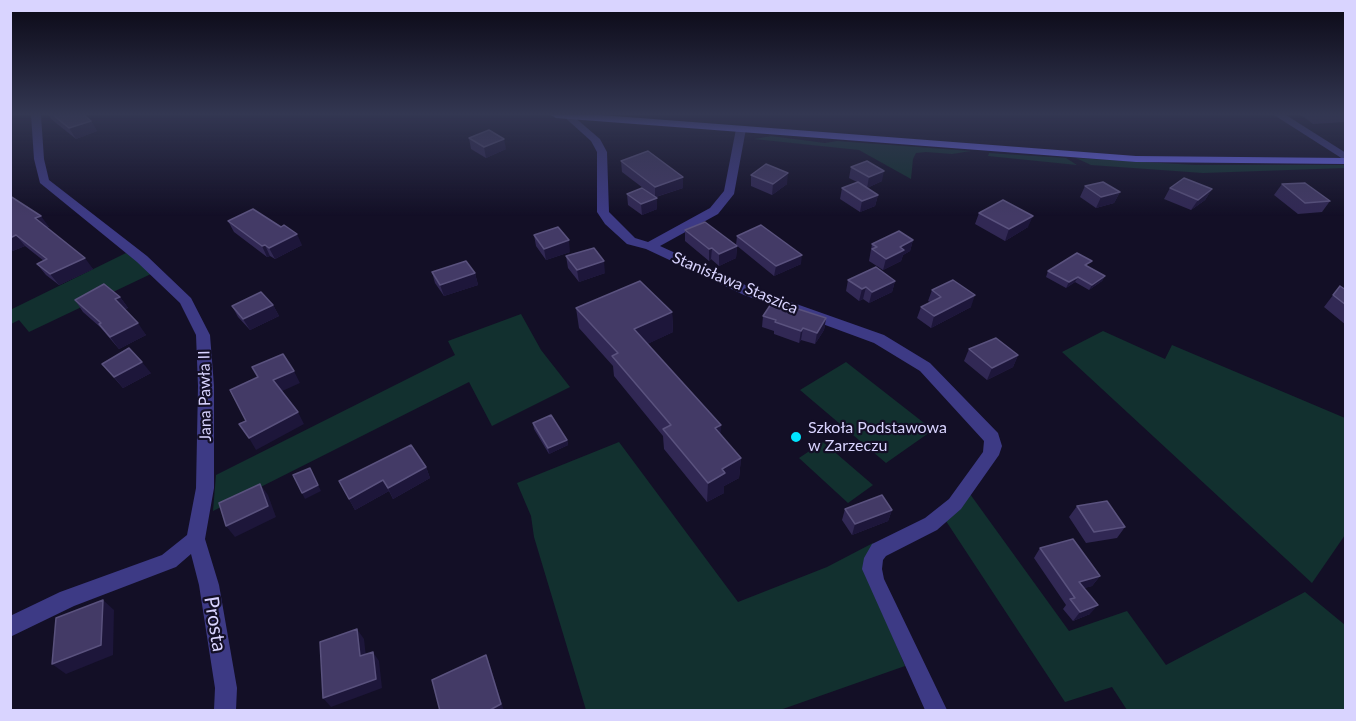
<!DOCTYPE html>
<html>
<head>
<meta charset="utf-8">
<style>
  body { margin:0 }
  #map { position:relative; width:1356px; height:721px; overflow:hidden; background:#130f26; font-family:Lato,sans-serif }
  canvas { display:block }
  .frame { position:absolute; inset:0; border:12px solid #d9d4ff; pointer-events:none }
</style>
</head>
<body>
<div id="map">
<canvas width="1356" height="721"></canvas>
<div class="frame"></div>
</div>
<script>
const c = document.querySelector('canvas').getContext('2d');
c.lineJoin = 'round';
function paint(path, color) { c.fillStyle = color; c.fill(path, 'evenodd'); }
const shape = rows => new Path2D(rows.map(r => 'M' + r).join(''));
function strokePath(path, color, width, dash) { c.strokeStyle = color; c.lineWidth = width; c.lineCap = dash ? 'butt' : 'round'; c.setLineDash(dash || []); c.stroke(path); }
function drawText(font, color, halo, rows, align = 'center') {
  c.font = font + ' Lato,sans-serif'; c.lineWidth = 4.5; c.setLineDash([]); c.textBaseline = 'middle'; c.strokeStyle = halo; c.fillStyle = color; for (const [text, x, y, turn = 0] of rows) {
    c.save(); c.translate(x, y); c.rotate((+turn || 0) * Math.PI / 180); c.textAlign = isNaN(turn) ? turn : align; if (halo) c.strokeText(text, 0, 0); c.fillText(text, 0, 0); c.restore();
  }
}
paint(shape([
  [771,136,825,143,837,141,971,151,952,154,926,152,916,153,913,159,911,179,859,150,754,139],
  [989,153,1066,158,1077,165,988,156],
  [1076,158,1195,165,1345,165,1346,168,1203,173,1091,165],
  [126,253,153,273,29,332,19,320,11,324,10,310],
  [521,314,541,350,570,387,492,426,469,382,213,511,216,475,455,355,448,341],
  [1103,331,1165,359,1172,345,1345,418,1345,535,1312,583,1062,352],
  [846,362,933,430,886,463,800,390],
  [619,442,738,602,827,567,873,543,864,567,905,666,780,710,586,710,534,537,531,516,517,483],
  [823,442,873,485,848,503,799,458],
  [970,494,1069,631,1127,611,1166,665,1305,592,1345,625,1345,710,1127,710,1112,687,1065,702,944,518]
]), '#12302f');
paint(shape([
  [31,115,41,115,44,159,49,180,147,256,191,298,210,335,214,386,214,488,205,539,219,585,237,688,236,710,214,710,215,688,199,585,191,554,176,567,74,606,10,637,10,616,60,592,162,555,187,535,196,488,198,386,196,335,180,303,137,262,40,183,34,159,31,115],
  [562,115,572,115,600,139,607,152,609,212,635,238,648,242,710,208,724,191,736,129,745,127,746,129,734,194,718,214,660,246,754,289,884,335,930,363,998,433,1002,446,999,455,961,509,937,530,886,556,883,560,882,569,884,579,947,710,925,710,862,569,864,558,872,544,925,518,949,499,983,452,984,441,920,371,874,343,744,295,646,249,627,244,605,224,597,212,597,152,591,141,562,115],
  [1274,115,1286,115,1346,153,1346,161,1274,115]
]), '#3d3a85');
paint(shape([
  [551,115,601,115,1136,156,1346,158,1346,164,1136,162,556,118,551,115]
]), '#6f6bff');
paint(shape([
  [49,115,84,115,91,121,97,131,76,139,51,119],
  [1301,115,1346,115,1346,122,1313,124],
  [469,138,506,149,486,158,471,149],
  [621,161,683,177,683,188,656,197,657,209,642,215,628,205,627,194,647,191,622,172],
  [851,167,882,181,867,188,878,195,875,206,860,212,840,199,842,188,857,182,849,178],
  [751,175,787,184,772,195,751,186],
  [1282,184,1330,201,1322,212,1298,214,1274,195],
  [1085,186,1120,192,1114,203,1096,208,1080,197],
  [1170,188,1212,189,1205,200,1191,210,1164,199],
  [10,196,49,227,47,227,93,269,59,285,46,275,37,264,44,261,25,246,10,252],
  [979,213,1028,227,1005,241,975,224],
  [228,221,302,245,275,259,270,256,267,257,234,232],
  [685,230,737,246,736,258,719,266,711,259,709,261,685,241],
  [534,235,570,252,546,260,536,246],
  [737,236,801,264,774,276,736,245],
  [913,240,910,251,903,255,901,261,883,270,869,261,872,244],
  [566,256,605,273,579,282,568,268],
  [1089,267,1105,276,1102,281,1089,290,1075,282,1066,288,1046,277,1048,271],
  [432,272,475,273,478,285,444,296,435,283],
  [848,280,895,281,892,292,869,303,863,299,859,301,846,291],
  [1340,286,1346,290,1346,325,1324,307],
  [932,290,971,307,931,328,917,318,921,307,930,302,928,301],
  [120,297,128,308,125,309,146,335,119,349,100,327,83,312,75,300],
  [273,305,279,316,250,330,238,317,232,306],
  [576,308,672,312,673,332,647,344,720,435,741,458,739,478,724,486,724,493,707,502,664,449,663,436,614,376,613,366,579,328],
  [763,316,826,318,824,330,815,344,801,340,799,343,774,334,774,331,762,327],
  [969,349,1018,355,1013,367,987,380,964,361],
  [102,364,151,373,123,388],
  [533,423,567,440,568,445,549,454,534,429],
  [426,467,430,478,393,499,389,491,355,510,339,481],
  [1077,506,1125,527,1117,538,1086,543,1069,517],
  [845,509,892,510,888,521,852,535,842,520],
  [1040,548,1100,576,1092,586,1084,588,1090,614,1073,621,1063,609,1066,605,1034,558]
]), '#312854');
paint(shape([
  [91,121,97,131,76,139,69,128],
  [504,139,506,149,486,158,484,147],
  [884,171,882,181,867,188,869,177],
  [788,173,787,184,772,195,773,184],
  [683,177,683,188,655,197,655,187],
  [1212,189,1205,200,1191,210,1198,200],
  [1120,192,1114,203,1096,208,1101,197],
  [878,195,875,206,860,212,862,201],
  [657,198,657,209,642,215,641,204],
  [41,216,49,227,43,229,35,218],
  [1033,216,1028,227,1005,241,1009,229],
  [297,234,302,245,275,259,269,248],
  [16,235,25,246,10,252,10,238],
  [569,240,570,252,546,260,544,249],
  [913,240,910,251,903,255,901,261,883,270,886,259,900,247],
  [265,245,270,256,267,257,262,246],
  [737,246,736,258,719,266,719,254],
  [712,248,711,259,709,261,709,249],
  [802,255,801,264,774,276,776,266],
  [85,258,93,269,59,285,50,274],
  [604,261,605,273,579,282,577,270],
  [475,273,478,285,444,296,440,285],
  [1105,276,1102,281,1089,290,1092,285],
  [1078,277,1075,282,1066,288,1069,282],
  [895,281,892,292,869,303,872,292],
  [866,287,863,299,859,301,862,289],
  [975,295,971,307,931,328,934,316],
  [120,297,128,308,123,310,115,299],
  [273,305,279,316,250,330,243,319],
  [672,312,673,332,635,350,634,329],
  [826,318,824,330,815,344,817,333],
  [138,323,146,335,119,349,110,337],
  [803,328,801,340,799,343,801,331],
  [1018,355,1013,367,987,380,992,368],
  [142,362,151,373,123,388,114,377],
  [294,371,300,383,280,392,273,380],
  [298,412,304,424,256,450,249,438],
  [721,425,720,445,715,428],
  [567,440,568,445,549,454,548,448],
  [741,458,739,478,724,486,724,493,707,502,708,483,722,469],
  [426,467,430,478,393,499,388,488],
  [310,468,321,491,305,499,302,493],
  [383,480,389,491,355,510,349,499],
  [260,484,268,495,276,517,235,537,226,526],
  [892,510,888,521,852,535,855,524],
  [1100,576,1092,586,1071,592,1079,582],
  [103,600,114,610,113,655,66,674,52,664],
  [1098,605,1090,614,1073,621,1080,612],
  [357,629,364,639,367,666,360,656],
  [373,652,379,661,382,688,331,707,323,698],
  [486,655,490,665,504,711,488,711]
]), '#1d163a');
const building = shape([
  [53,115,84,115,91,121,69,128,53,115],
  [489,130,504,139,484,147,469,138,489,130],
  [648,151,683,177,655,187,621,161,648,151],
  [867,161,884,171,869,177,851,167,867,161],
  [766,164,788,173,773,184,751,175,766,164],
  [1184,178,1212,189,1198,200,1170,188,1184,178],
  [858,182,878,195,862,201,842,188,858,182],
  [1103,182,1120,192,1101,197,1085,186,1103,182],
  [1305,183,1330,201,1305,203,1282,184,1305,183],
  [642,188,657,198,641,204,627,194,642,188],
  [10,196,41,216,35,218,85,258,50,274,37,264,47,259,16,235,10,238,10,196],
  [1003,200,1033,216,1009,229,979,213,1003,200],
  [253,209,281,227,284,225,297,234,269,248,265,245,262,246,228,221,253,209],
  [705,222,737,246,719,254,712,248,709,249,685,230,705,222],
  [761,225,802,255,776,266,737,236,761,225],
  [558,227,569,240,544,249,534,235,558,227],
  [899,231,913,240,900,247,904,250,886,259,872,249,877,247,872,244,899,231],
  [594,248,604,261,577,270,566,256,594,248],
  [1077,253,1092,261,1085,265,1105,276,1092,285,1078,277,1069,282,1048,271,1077,253],
  [466,261,475,273,440,285,432,272,466,261],
  [876,267,895,281,872,292,866,287,862,289,848,280,876,267],
  [953,280,975,295,934,316,921,307,941,297,932,290,953,280],
  [640,281,672,312,634,329,721,425,715,428,741,458,722,469,725,473,708,483,663,429,671,425,612,356,618,353,576,308,640,281],
  [104,284,120,297,115,299,138,323,110,337,99,324,101,323,75,300,104,284],
  [1340,286,1346,290,1346,305,1333,295,1340,286],
  [261,292,273,305,243,319,232,306,261,292],
  [773,301,826,318,817,333,803,328,801,331,775,322,776,320,763,316,773,301],
  [996,338,1018,355,992,368,969,349,996,338],
  [129,348,142,362,114,377,102,364,129,348],
  [283,354,294,371,273,380,298,412,249,438,239,424,246,421,230,390,258,377,252,367,283,354],
  [551,415,567,440,548,448,533,423,551,415],
  [411,445,426,467,388,488,383,480,349,499,339,481,411,445],
  [310,468,318,485,302,493,293,475,310,468],
  [260,484,268,506,226,526,219,503,260,484],
  [882,495,892,510,855,524,845,509,882,495],
  [1107,501,1125,527,1094,532,1077,506,1107,501],
  [1073,539,1100,576,1079,582,1098,605,1080,612,1070,599,1075,598,1040,548,1073,539],
  [103,600,101,645,52,664,56,618,103,600],
  [357,629,360,656,373,652,376,679,323,698,320,642,357,629],
  [486,655,501,704,488,711,440,711,432,680,486,655]
]);
paint(building, '#433a66');
strokePath(building, '#5a527e', 1.5);
const sky = c.createLinearGradient(0, 0, 0, 216);
sky.addColorStop(0, '#0a0815');
sky.addColorStop(0.53, '#333752');
sky.addColorStop(1, '#33375200');
c.fillStyle = sky;
c.fillRect(0, 0, 1356, 216);
for (const [x, y, r, color] of [
  [796,437,6,"#00e5ff"]
]) { const dot = new Path2D(); dot.arc(x, y, r, 0, 2 * Math.PI); c.fillStyle = color; c.fill(dot); strokePath(dot, '#130f26', 2); }
drawText('16px', '#d9d4ff', '#130f26', [
  ["Stanisława Staszica",735,283,23],
  ["Jana Pawła II",205,396,-91]
]);
drawText('16px', '#d9d4ff', '#130f26', [
  ["Szkoła Podstawowa",808,428],
  ["w Zarzeczu",808,446]
], 'left');
drawText('20px', '#d9d4ff', '#130f26', [
  ["Prosta",215,624,81]
]);
</script>
</body>
</html>
